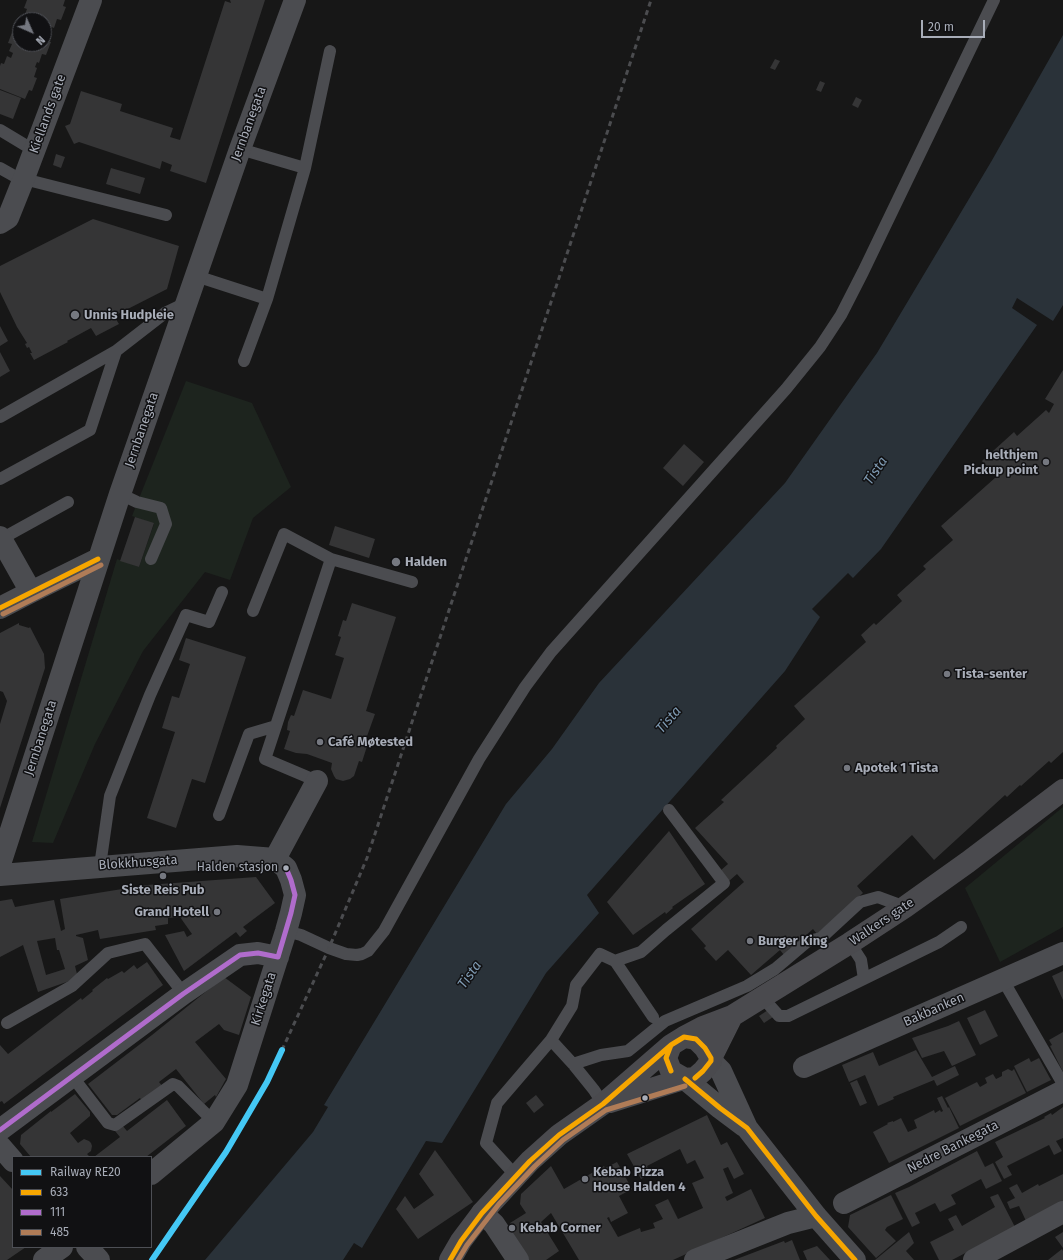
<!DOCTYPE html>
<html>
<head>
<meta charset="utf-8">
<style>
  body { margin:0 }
  #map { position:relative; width:1063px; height:1260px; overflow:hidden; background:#171717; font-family:"Fira Sans",sans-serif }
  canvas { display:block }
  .legend { position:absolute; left:12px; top:1156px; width:140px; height:92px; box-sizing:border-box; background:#111113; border:1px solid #4d4f55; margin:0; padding:5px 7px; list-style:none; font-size:12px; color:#a8adb8 }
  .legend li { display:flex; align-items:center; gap:8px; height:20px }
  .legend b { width:20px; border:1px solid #4d4f55 }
  .north { position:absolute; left:12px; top:12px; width:40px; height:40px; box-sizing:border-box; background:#111113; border:1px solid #4d4f55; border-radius:50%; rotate:135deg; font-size:11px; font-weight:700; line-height:16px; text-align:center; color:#a8adb8 }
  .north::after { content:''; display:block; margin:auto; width:14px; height:18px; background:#757880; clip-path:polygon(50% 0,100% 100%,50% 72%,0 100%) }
  .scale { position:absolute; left:921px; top:20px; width:64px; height:18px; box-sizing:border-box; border:2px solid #a8adb8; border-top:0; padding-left:5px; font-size:12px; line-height:14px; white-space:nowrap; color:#a8adb8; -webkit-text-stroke:3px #111113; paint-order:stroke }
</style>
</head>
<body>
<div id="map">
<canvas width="1063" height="1260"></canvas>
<ul class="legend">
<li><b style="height:5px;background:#44c8f5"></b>Railway RE20</li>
<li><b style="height:5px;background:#f7a600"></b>633</li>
<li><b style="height:5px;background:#b06ccc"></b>111</li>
<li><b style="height:5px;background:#b07c57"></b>485</li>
</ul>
<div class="north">N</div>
<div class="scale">20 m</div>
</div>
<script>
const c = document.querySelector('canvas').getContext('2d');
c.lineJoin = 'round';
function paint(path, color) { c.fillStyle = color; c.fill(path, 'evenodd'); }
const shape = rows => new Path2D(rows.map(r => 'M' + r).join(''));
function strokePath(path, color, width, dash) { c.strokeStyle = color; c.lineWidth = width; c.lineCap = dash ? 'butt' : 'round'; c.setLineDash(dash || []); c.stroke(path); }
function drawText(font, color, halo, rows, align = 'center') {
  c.font = font + ' "Fira Sans",sans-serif'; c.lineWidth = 3; c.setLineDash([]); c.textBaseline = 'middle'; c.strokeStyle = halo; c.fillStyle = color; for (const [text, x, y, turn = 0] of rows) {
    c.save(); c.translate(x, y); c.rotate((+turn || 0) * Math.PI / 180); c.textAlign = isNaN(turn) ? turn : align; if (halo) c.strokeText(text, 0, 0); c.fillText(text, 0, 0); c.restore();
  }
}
paint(shape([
  [186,381,252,403,291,487,253,518,230,580,205,572,143,651,95,744,53,843,32,842,117,559,139,567,154,524,132,516],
  [1063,807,1063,927,1000,962,965,888]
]), '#1d241e');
paint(shape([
  [1063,35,1063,305,1053,321,1017,298,1012,308,1037,325,881,549,853,578,848,573,812,609,820,617,785,671,587,895,599,913,546,973,442,1143,426,1141,362,1248,354,1243,343,1260,205,1260,313,1132,328,1107,324,1105,506,804,552,749,599,683,785,483,877,353,991,162]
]), '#2a3239');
paint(shape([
  [27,0,65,0,63,6,66,7,61,20,57,19,54,28,44,24,44,20,33,20,24,17,27,9,24,8],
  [230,0,265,0,206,183,170,171,172,165,162,161,160,169,79,142,74,144,65,126,70,124,81,91,122,104,120,111,173,128,170,137,180,140,225,1,231,3],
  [20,23,20,44,44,44,44,29,51,32,47,41,51,42,46,55,42,54,39,63,37,62,35,67,37,68,34,77,37,78,32,91,29,90,25,99,0,89,0,66,1,63,4,64,7,56,11,58,13,53,9,51,12,44,8,43,14,27,18,28],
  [775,59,780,61,775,70,770,68],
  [820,81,825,83,821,92,816,90],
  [0,90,21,98,13,119,0,114],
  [856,97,862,100,858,108,852,105],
  [56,154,65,157,61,168,53,165],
  [111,168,145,178,140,194,106,184],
  [93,219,179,246,167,289,114,316,119,324,96,336,91,328,67,341,68,342,34,360,30,353,32,353,29,347,27,348,25,344,27,343,17,327,0,292,0,266],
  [0,326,8,341,0,346],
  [0,352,10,371,0,377],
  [1063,370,1063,752,1051,763,1049,761,1021,786,1020,785,1007,797,1005,795,934,860,912,835,857,886,863,893,817,934,813,929,784,955,780,950,751,975,728,950,716,961,704,948,706,946,691,929,744,882,737,874,729,881,720,871,728,864,695,828,724,802,721,800,777,748,776,746,805,719,794,706,866,642,861,635,874,623,876,625,902,601,897,595,926,569,923,566,953,540,941,526,996,477,982,461,1014,432,1017,436,1046,410,1049,413,1054,404,1045,399],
  [684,444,704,462,683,486,663,468],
  [135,517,154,523,139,567,120,561],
  [335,526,375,539,369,558,329,545],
  [352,603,396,617,366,711,375,714,366,739,369,740,362,762,359,761,354,776,350,779,343,781,336,779,334,776,331,769,332,763,307,754,296,753,284,749,290,731,287,730,288,722,291,715,294,716,303,690,331,699,344,658,335,655,341,637,338,636,343,620,346,621],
  [19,623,19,625,29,628,30,627,44,654,45,668,0,808,0,724,7,701,3,692,0,691,0,633],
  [186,638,246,657,205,783,192,779,176,828,147,818,175,732,162,728,172,696,179,698,190,664,179,660],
  [669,831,705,884,672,907,673,908,666,914,665,912,633,935,607,902],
  [256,877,275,903,243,927,247,931,240,937,236,932,184,971,165,935,184,931,187,937,192,934,180,917,168,918,168,924,155,926,156,930,100,939,98,930,76,935,76,936,83,938,88,960,75,966,78,978,38,992,23,945,0,957,0,901,12,899,15,907,54,900,61,931,65,929,60,899,147,885],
  [55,938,57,950,59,950,65,969,46,975,37,941],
  [147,962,163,985,4,1104,2,1101,0,1102,0,1045,8,1054,81,998,82,1000,93,991,92,990,107,978,108,979,122,971,124,973,134,965,137,969],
  [1063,971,1063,1000,1052,976],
  [224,977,251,997,239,1035,224,1030,219,1024,195,1042,226,1079,216,1097,215,1095,204,1104,176,1069,159,1082,163,1087,143,1102,140,1098,117,1115,112,1115,88,1084,152,1035],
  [768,1010,773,1017,764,1023,759,1016],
  [985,1010,998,1036,980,1045,967,1018],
  [959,1021,976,1055,952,1066,944,1051,922,1058,912,1038,948,1026],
  [1063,1032,1063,1072,1050,1046,1052,1045,1049,1040],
  [916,1050,932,1077,955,1066,959,1075,937,1086,934,1080,893,1097,894,1099,878,1106,865,1075,849,1082,842,1065,873,1052,879,1066],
  [1029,1058,1031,1062,1039,1058,1051,1080,1027,1092,1014,1066],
  [1008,1069,1012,1071,1014,1069,1026,1093,960,1126,945,1098,977,1082,980,1087,987,1083,985,1078,993,1074,996,1079,1002,1076,1002,1072],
  [857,1080,867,1103,860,1106,850,1083],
  [75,1094,90,1112,90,1116,70,1133,78,1143,84,1139,89,1141,91,1143,92,1146,91,1151,87,1154,90,1157,31,1157,20,1144,21,1135,51,1111,51,1112],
  [536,1095,544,1105,534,1113,526,1103],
  [942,1096,948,1108,949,1107,959,1128,889,1163,873,1132,888,1124,887,1123,893,1121,893,1122,901,1118,908,1132,917,1128,914,1120,934,1110,935,1113,940,1110,941,1112,943,1111,937,1098],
  [167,1100,186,1126,146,1157,94,1157,120,1137,115,1131,122,1125,127,1131],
  [1063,1107,1063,1138,1056,1141,1062,1151,1054,1155,1049,1145,1007,1166,1012,1175,1004,1179,995,1162,1003,1157,995,1142,1045,1118,1044,1117,1051,1113,1052,1115],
  [707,1115,721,1145,727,1142,744,1174,734,1179,728,1167,723,1169,733,1193,725,1197,727,1201,751,1189,765,1218,673,1260,579,1260,551,1213,541,1222,559,1251,546,1260,528,1260,509,1231,510,1223,526,1213,520,1204,521,1194,551,1166,564,1189,604,1166,605,1168,617,1162,632,1189,619,1196,628,1213,611,1222,609,1217,607,1218,618,1237,640,1228,641,1232,655,1228,653,1223,663,1219,655,1205,668,1199,678,1219,703,1208,692,1183,704,1178,695,1160,687,1164,680,1149,647,1166,651,1173,641,1179,627,1154],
  [435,1150,473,1202,418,1239,396,1209,405,1196,414,1209,434,1195,419,1174],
  [977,1151,985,1167,993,1163,1002,1181,986,1189,981,1179,951,1195,956,1204,940,1212,935,1203,915,1213,920,1223,912,1227,895,1193,909,1187],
  [1063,1174,1063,1203,1026,1221,1019,1206,1010,1209,1007,1202,1015,1198,1009,1188,1017,1184,1022,1193,1038,1184,1039,1186],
  [0,1176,13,1190,13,1247,26,1247,7,1260,0,1260],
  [998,1194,1015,1227,952,1260,939,1260,930,1242,954,1230,948,1219,956,1215,962,1226,995,1207,990,1197],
  [891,1195,903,1219,887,1227,885,1230,896,1241,876,1258,848,1227,850,1215],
  [909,1232,914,1243,906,1251,914,1260,875,1260],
  [1063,1232,1063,1248,1055,1237],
  [792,1240,800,1260,734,1260,784,1241,785,1243],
  [817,1246,830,1260,807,1260,803,1251],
  [1062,1249,1063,1251,1063,1260,1048,1260]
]), '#353536');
strokePath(shape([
  [0,130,35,151],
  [0,168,16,177,166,215],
  [305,168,330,51],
  [196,276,267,299,305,168,240,149],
  [244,361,267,299],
  [0,417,116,351,165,313,186,303],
  [0,479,90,430,116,351],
  [120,494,137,502,161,508,166,524,151,559],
  [1,539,68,502],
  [253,611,284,534,331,559],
  [317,781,265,759,331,559,412,582],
  [219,815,249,734,276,726],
  [100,866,110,796,150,695,186,615,209,622,222,592],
  [286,931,301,935,329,948,346,954,357,955,362,954,368,951,384,931,479,759,525,687,551,652,786,389,820,347,841,315,863,272,994,0],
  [850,943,861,960,864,979],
  [615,961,653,1017],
  [1003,980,1063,1084],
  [763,998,779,1016,788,1016,939,942,961,927],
  [7,1023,72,986,108,953,145,944,177,985,183,994],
  [551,1040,573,1064,594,1090,603,1104],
  [573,1064,601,1055,628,1051,665,1021,747,986,775,969,808,941,821,938,860,902,878,897,905,907],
  [72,1076,108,1123,115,1125,173,1084,178,1086,214,1122],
  [516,1176,486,1143,497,1103,551,1040,572,1006,576,985,600,954,615,961,641,952,666,930,724,883,669,810]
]), '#4b4c50', 12);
strokePath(shape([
  [0,223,8,218,24,178,91,0],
  [0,537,31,592],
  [0,608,31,592,98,559],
  [0,864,120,494,240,149,295,0],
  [0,875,237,856,275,859],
  [711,1061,721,1071,747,1128,816,1216,855,1260],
  [804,1067,1063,953],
  [685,1079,720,1108,744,1126],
  [0,1130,183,994,240,955,258,953,278,957],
  [0,1146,13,1161],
  [151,1174,214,1122,237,1085,286,931,291,913,295,895,291,880,286,868,275,859,317,781],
  [844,1203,1063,1091],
  [482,1213,494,1224,518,1260],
  [87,1247,99,1260],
  [44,1260,62,1247],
  [695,1260,788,1223,816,1216],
  [974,1260,1063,1212]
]), '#4b4c50', 22);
strokePath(shape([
  [684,1037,703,1027,732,1016,850,943,905,907,968,862,1063,790],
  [684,1037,696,1039,705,1048,711,1058,711,1061,703,1071,695,1078,685,1079,671,1071,666,1058,671,1045,684,1037],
  [711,1058,732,1016],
  [610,1102,683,1079],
  [450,1260,461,1241,482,1213,530,1161,559,1135,603,1104,671,1045]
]), '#4a4a4e', 22);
strokePath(shape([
  [282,1050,329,948,367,858,651,0]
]), '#4b4c4f', 3, [5, 4]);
strokePath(shape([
  [0,608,98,559],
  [671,1071,666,1058,671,1045,684,1037,696,1039,705,1048,711,1058,711,1061,703,1071,695,1078],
  [685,1079,720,1108,747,1128,816,1216,855,1260],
  [450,1260,461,1241,482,1213,530,1161,559,1135,603,1104,671,1045]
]), '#f7a600', 5);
strokePath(shape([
  [0,1130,183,994,240,955,258,953,278,957,291,913,295,895,291,880,286,868]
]), '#b06ccc', 5);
strokePath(shape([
  [3,614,101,565],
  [458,1260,467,1245,499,1204,535,1166,563,1140,606,1110,685,1086]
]), '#b07c57', 5);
strokePath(shape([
  [152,1260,226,1152,267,1082,282,1050]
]), '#44c8f5', 6);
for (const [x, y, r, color] of [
  [75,315,5,"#757880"],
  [1046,462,4,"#757880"],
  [396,562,5,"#757880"],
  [947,674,4,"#757880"],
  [320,742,4,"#757880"],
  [847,768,4,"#757880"],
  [286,868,3.5,"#a8adb8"],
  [163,876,4,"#757880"],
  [217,912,4,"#757880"],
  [750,941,4,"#757880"],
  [645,1098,3.5,"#a8adb8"],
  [585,1179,4,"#757880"],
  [512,1228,4,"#757880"]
]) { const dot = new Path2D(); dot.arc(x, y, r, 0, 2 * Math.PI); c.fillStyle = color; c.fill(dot); strokePath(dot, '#111113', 1.5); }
drawText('12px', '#a8adb8', '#111113', [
  ["Halden stasjon",278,868]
], 'right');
drawText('13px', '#a8adb8', '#111113', [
  ["Kiellands gate",48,114,-70],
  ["Jernbanegata",249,124,-70],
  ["Jernbanegata",142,430,-71],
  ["Jernbanegata",41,738,-72],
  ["Blokkhusgata",138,863,-4],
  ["Walkers gate",882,922,-34],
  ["Kirkegata",264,999,-72],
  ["Bakbanken",934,1010,-24],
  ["Nedre Bankegata",953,1147,-27]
]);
drawText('bold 13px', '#a8adb8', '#111113', [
  ["Unnis Hudpleie",84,315],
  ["helthjem",1038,455,"right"],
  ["Pickup point",1038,470,"right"],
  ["Halden",405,562],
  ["Tista-senter",955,674],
  ["Café Møtested",328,742],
  ["Apotek 1 Tista",855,768],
  ["Siste Reis Pub",163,890,"center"],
  ["Grand Hotell",209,912,"right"],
  ["Burger King",758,941],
  ["Kebab Pizza",593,1172],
  ["House Halden 4",593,1187],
  ["Kebab Corner",520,1228]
], 'left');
drawText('italic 14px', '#7f9bb3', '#111113', [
  ["Tista",876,471,-56],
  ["Tista",669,720,-49],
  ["Tista",470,975,-55]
]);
</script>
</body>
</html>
